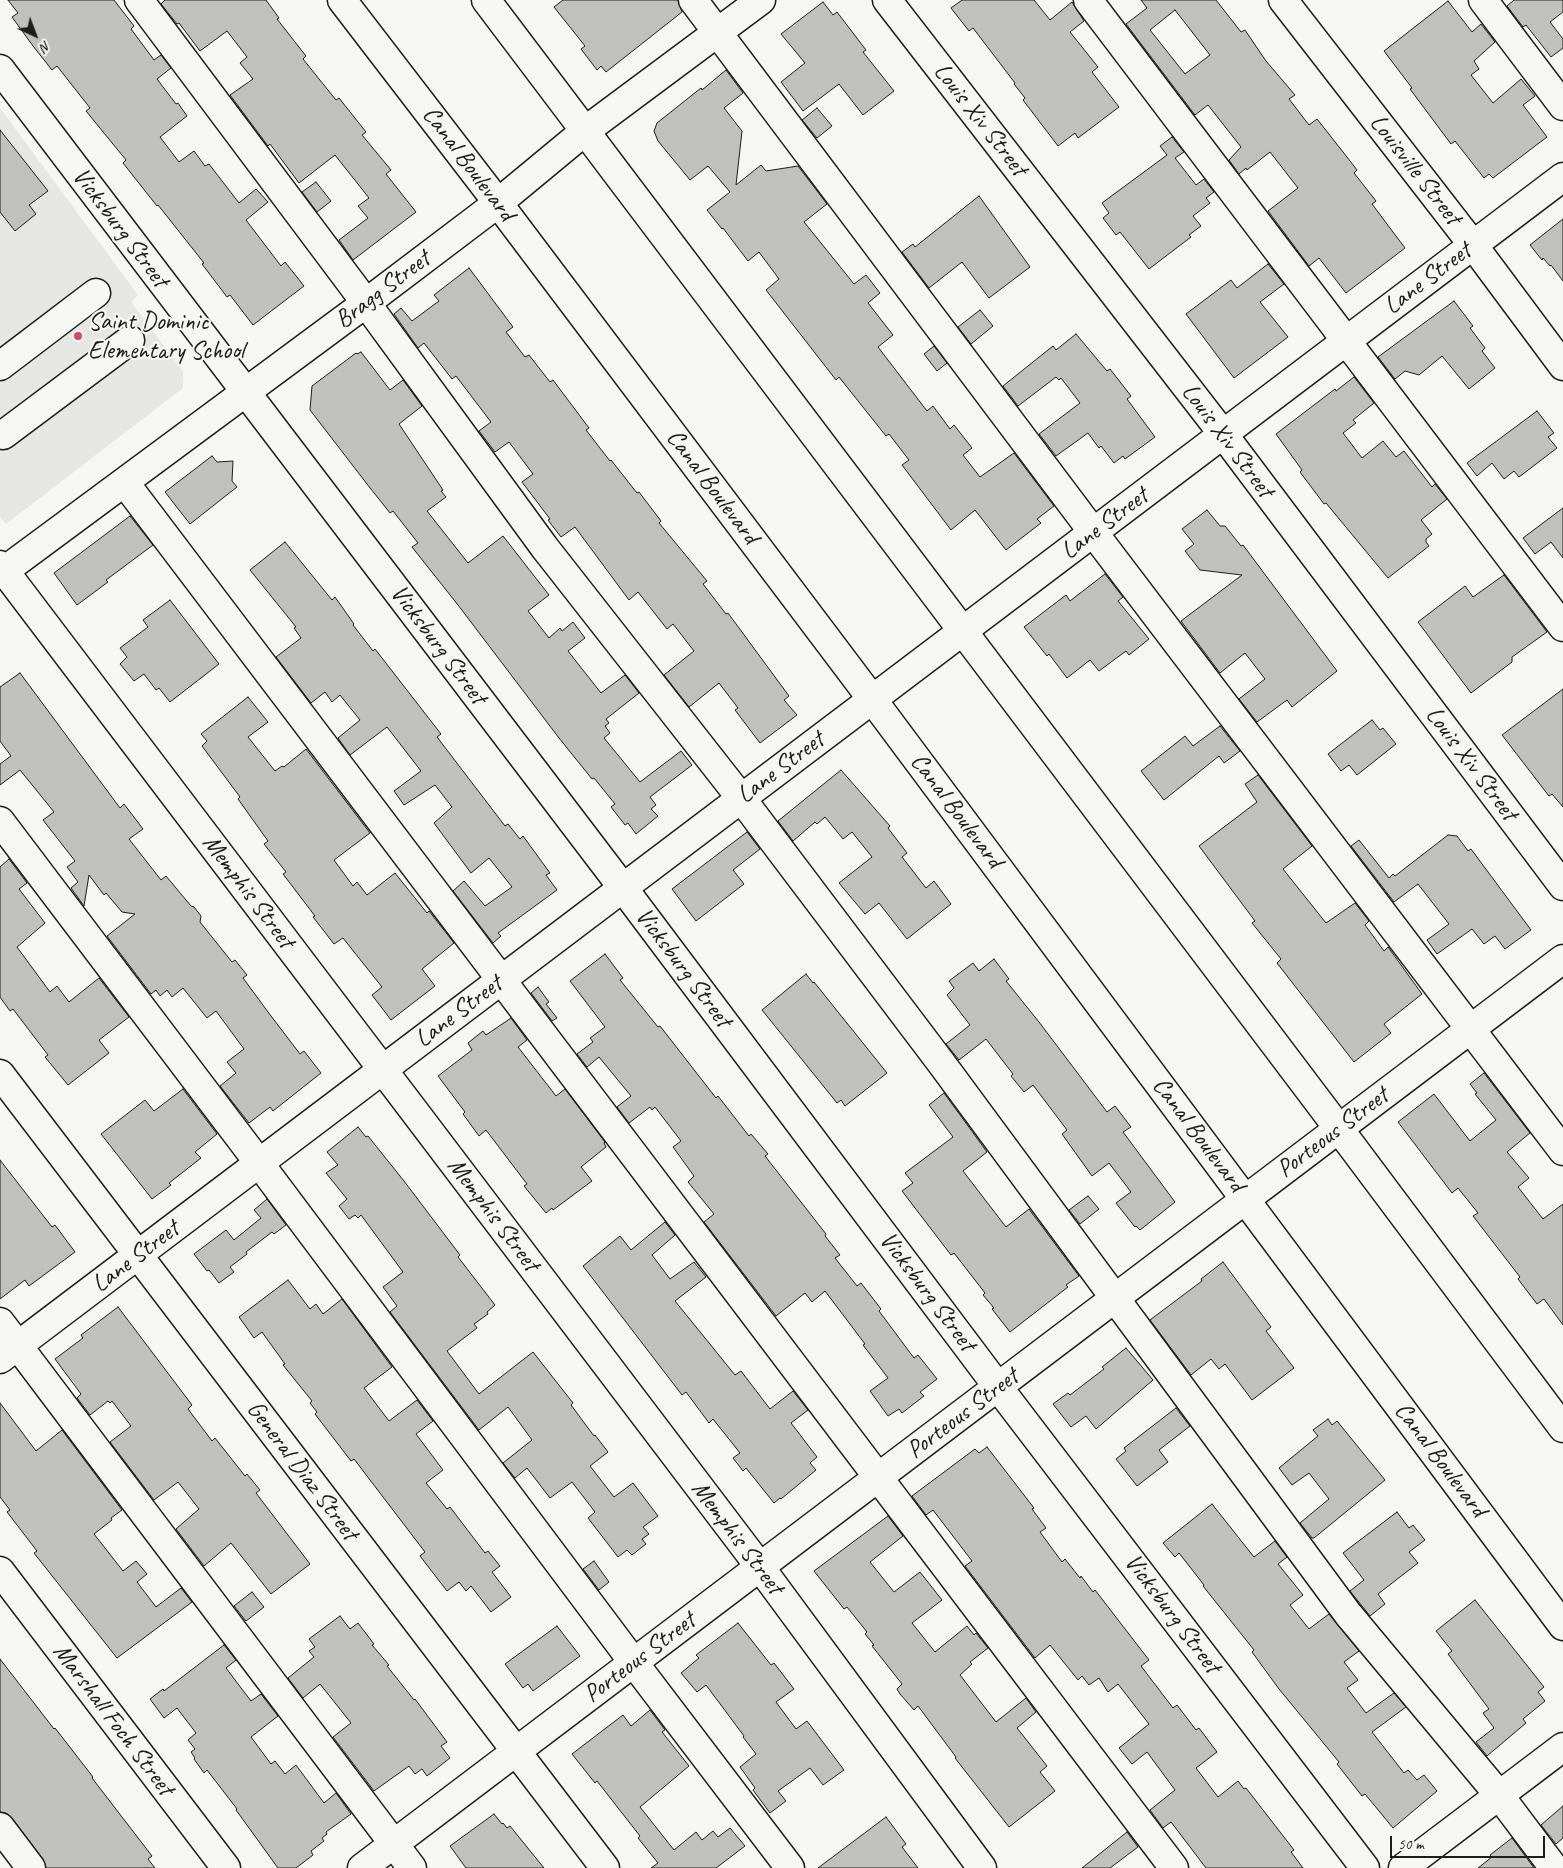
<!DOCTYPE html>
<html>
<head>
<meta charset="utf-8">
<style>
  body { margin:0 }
  #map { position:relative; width:1563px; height:1868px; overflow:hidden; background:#f6f6f2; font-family:Caveat,sans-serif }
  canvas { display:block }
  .north { position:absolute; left:10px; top:10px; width:50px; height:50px; -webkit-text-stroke:4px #f6f6f2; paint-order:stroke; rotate:137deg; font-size:14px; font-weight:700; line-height:20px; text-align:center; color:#1c1c1c }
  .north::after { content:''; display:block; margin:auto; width:18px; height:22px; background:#1c1c1c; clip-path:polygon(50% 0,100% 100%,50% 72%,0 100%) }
  .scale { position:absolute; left:1390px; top:1836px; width:155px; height:22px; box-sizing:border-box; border:2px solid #1c1c1c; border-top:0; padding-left:6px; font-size:15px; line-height:18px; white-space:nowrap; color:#1c1c1c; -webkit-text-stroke:4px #f6f6f2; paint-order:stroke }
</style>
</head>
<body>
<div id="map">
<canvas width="1563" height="1868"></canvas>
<div class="north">N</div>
<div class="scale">50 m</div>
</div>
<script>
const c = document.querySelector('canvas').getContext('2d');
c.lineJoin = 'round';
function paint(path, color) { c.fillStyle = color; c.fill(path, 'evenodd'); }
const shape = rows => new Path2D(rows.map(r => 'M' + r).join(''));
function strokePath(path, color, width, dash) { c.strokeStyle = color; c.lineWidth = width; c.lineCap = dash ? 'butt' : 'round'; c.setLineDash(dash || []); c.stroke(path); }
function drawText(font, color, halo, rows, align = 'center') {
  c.font = font + ' Caveat,sans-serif'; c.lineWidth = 4.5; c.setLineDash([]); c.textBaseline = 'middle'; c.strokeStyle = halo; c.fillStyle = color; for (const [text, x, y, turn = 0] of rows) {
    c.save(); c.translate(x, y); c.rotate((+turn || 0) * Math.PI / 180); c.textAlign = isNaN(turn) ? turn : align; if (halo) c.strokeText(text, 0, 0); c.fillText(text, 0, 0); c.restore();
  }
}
paint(shape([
  [0,108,138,295,131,302,183,371,183,388,6,524,0,517]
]), '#e6e6e2');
const building = shape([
  [8,0,114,0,134,26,131,29,154,60,161,55,171,68,157,79,176,104,178,103,187,116,160,137,179,162,194,151,205,166,209,164,239,203,256,189,268,202,246,220,281,266,285,262,304,286,253,325,230,295,227,297,202,264,204,263,158,205,157,206,123,163,126,160,86,111,90,108,57,66,52,70,33,46,12,17,18,13,8,0],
  [165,0,266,0,279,18,277,19,306,56,303,59,336,100,339,98,366,132,362,135,391,170,386,174,416,212,353,260,339,240,368,218,358,206,369,198,335,155,299,183,270,144,268,146,230,95,253,79,240,63,247,57,227,31,200,51,179,23,177,24,161,4,165,0],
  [563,0,678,0,682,12,606,72,601,66,597,70,581,49,585,46,554,7,563,0],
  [962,0,1034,0,1050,20,1072,2,1084,21,1070,32,1098,67,1092,72,1119,107,1078,138,1075,133,1058,146,1023,100,1025,98,1014,84,1015,83,973,28,969,31,951,8,962,0],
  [1141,0,1216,0,1241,32,1245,30,1266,61,1295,95,1289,99,1309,125,1317,119,1347,157,1357,170,1354,173,1376,201,1372,204,1405,248,1346,293,1319,258,1309,266,1268,211,1298,188,1270,152,1247,170,1246,168,1239,174,1229,160,1241,147,1208,105,1195,115,1126,24,1147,8,1141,0],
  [1175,10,1210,55,1185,74,1150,30,1175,10],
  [1514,0,1563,0,1563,12,1550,22,1563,39,1563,48,1551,57,1526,25,1523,27,1507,6,1514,0],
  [1448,1,1472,32,1481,24,1495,42,1474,61,1479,69,1471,75,1493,103,1521,79,1535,96,1523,105,1547,137,1493,178,1489,174,1484,178,1455,141,1451,144,1410,89,1412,88,1384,51,1448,1],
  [823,2,833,15,837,12,866,50,863,52,894,91,863,115,839,84,803,111,781,82,805,63,781,34,823,2],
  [726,70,743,93,724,108,742,131,736,185,761,165,766,171,798,166,827,204,804,222,854,284,866,275,880,293,868,303,893,335,878,347,927,411,933,406,950,429,954,425,972,448,963,455,980,477,1014,453,1054,506,1037,519,1041,523,1006,550,975,510,951,530,902,465,909,460,889,434,886,436,839,377,836,380,766,290,779,279,759,252,748,261,723,228,722,229,707,210,730,192,708,166,690,180,658,141,654,131,657,123,701,88,702,90,726,70],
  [817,108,832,126,817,138,802,120,817,108],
  [0,130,48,191,29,205,36,214,15,231,0,212,0,130],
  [1172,137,1184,152,1175,158,1196,185,1204,179,1214,192,1206,198,1210,203,1193,216,1201,226,1189,235,1191,237,1149,269,1120,232,1116,235,1103,218,1109,213,1102,203,1167,155,1160,146,1172,137],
  [316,182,331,201,317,212,302,192,316,182],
  [979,196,1030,267,989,298,962,262,929,288,902,252,913,244,915,247,979,196],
  [1563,219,1563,281,1551,265,1550,266,1543,258,1542,260,1530,245,1563,219],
  [1268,264,1284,284,1260,302,1288,337,1234,378,1186,314,1231,280,1237,288,1268,264],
  [469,268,513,327,506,332,525,357,529,355,550,382,553,380,589,428,586,430,610,461,611,460,637,493,639,492,661,521,659,523,707,581,703,584,726,614,728,613,789,696,784,700,797,715,760,743,735,710,738,708,719,683,689,707,664,675,694,651,673,624,667,629,638,592,629,600,575,527,561,537,548,520,550,519,522,482,533,474,509,442,495,452,479,431,491,422,456,376,452,379,424,343,418,348,394,314,401,308,412,321,439,301,434,295,469,268],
  [1454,301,1473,326,1470,328,1485,348,1482,351,1495,368,1469,389,1442,356,1419,375,1405,371,1395,379,1378,357,1454,301],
  [980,310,993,326,971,344,958,327,980,310],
  [1076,334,1107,371,1110,369,1131,396,1127,399,1155,437,1125,459,1123,456,1114,463,1101,446,1099,448,1088,433,1056,456,1039,434,1080,403,1061,378,1059,380,1056,377,1018,406,1003,386,1053,346,1056,350,1076,334],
  [934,346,947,363,937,371,924,354,934,346],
  [361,352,390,390,403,380,422,406,399,424,443,490,441,491,446,497,427,511,468,563,503,536,549,595,528,611,549,638,560,628,562,631,573,622,585,638,568,651,601,693,625,675,639,693,606,719,609,723,605,726,610,733,604,738,640,782,681,751,692,765,650,797,656,805,651,809,658,816,636,834,628,823,625,825,611,807,615,804,594,778,592,779,559,738,458,605,412,547,418,543,393,511,390,513,367,484,310,410,312,386,356,353,357,354,361,352],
  [1354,377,1374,403,1353,420,1356,423,1343,433,1362,458,1383,441,1396,457,1404,451,1432,487,1435,484,1447,499,1421,520,1432,534,1426,539,1426,542,1429,546,1388,578,1326,503,1324,504,1300,472,1302,470,1276,434,1335,389,1336,391,1354,377],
  [1537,411,1554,433,1548,437,1557,448,1519,477,1514,471,1504,479,1492,463,1477,476,1467,463,1537,411],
  [212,456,217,462,233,461,232,481,237,487,190,524,165,492,212,456],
  [1563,508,1563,558,1551,542,1535,554,1523,538,1563,508],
  [1207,510,1220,526,1225,526,1241,546,1243,545,1337,671,1292,707,1287,700,1257,722,1239,699,1265,679,1245,653,1220,673,1181,621,1242,575,1200,570,1185,551,1194,544,1182,529,1207,510],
  [130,516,153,545,106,580,108,582,77,605,54,573,130,516],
  [285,542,332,600,335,597,354,624,353,625,373,651,375,649,441,734,437,737,505,826,508,824,520,839,523,836,550,873,546,875,557,890,498,933,501,936,493,943,453,891,464,881,485,906,512,887,489,858,471,873,434,823,452,807,435,785,404,805,394,791,421,771,387,727,350,755,338,738,360,720,340,695,332,702,325,692,311,703,276,657,301,638,294,628,296,627,250,570,285,542],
  [1105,574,1123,597,1118,601,1149,639,1129,655,1126,651,1099,671,1090,660,1067,678,1049,654,1047,656,1024,627,1066,595,1070,601,1105,574],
  [1504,575,1547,632,1512,657,1512,662,1471,693,1418,622,1465,586,1473,597,1504,575],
  [170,600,219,664,170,702,159,688,156,690,144,674,134,681,120,664,127,657,120,648,148,627,143,620,170,600],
  [20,673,120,808,124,804,143,829,129,839,161,880,166,876,191,906,194,907,201,916,200,922,232,962,235,960,247,975,243,978,271,1016,300,1054,304,1051,321,1073,273,1111,270,1107,249,1123,220,1086,236,1073,227,1062,244,1049,216,1011,207,1018,183,988,172,997,167,990,160,996,156,990,151,994,107,936,135,914,122,912,106,893,104,895,89,875,84,906,71,888,78,882,67,867,75,861,43,820,54,812,20,770,0,785,0,764,11,756,0,741,0,687,20,673],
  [1563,689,1563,807,1552,794,1549,796,1502,735,1563,689],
  [248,697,268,722,248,737,275,771,282,766,284,767,306,749,370,833,334,860,353,886,357,882,367,895,395,873,427,913,429,911,454,943,422,969,435,986,391,1020,372,995,382,987,343,938,334,944,313,917,315,916,283,874,286,872,264,844,268,841,238,799,240,797,202,746,207,741,201,734,248,697],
  [1372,720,1380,730,1383,728,1396,744,1357,775,1349,765,1341,771,1328,754,1372,720],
  [1220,726,1240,751,1224,763,1219,756,1164,800,1141,771,1185,736,1193,746,1220,726],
  [841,770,890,826,888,828,907,853,902,857,926,888,934,881,951,904,907,939,879,903,865,914,839,883,872,857,852,832,843,839,825,817,817,824,815,822,793,841,778,821,841,770],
  [1258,775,1312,846,1283,869,1326,923,1355,903,1369,921,1365,925,1384,951,1388,947,1422,994,1384,1024,1391,1033,1354,1062,1277,963,1281,959,1252,923,1255,921,1199,846,1257,802,1245,784,1258,775],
  [747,832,760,849,733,870,744,884,696,921,672,889,747,832],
  [1448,835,1457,836,1468,851,1471,849,1531,930,1505,949,1495,936,1484,944,1472,929,1437,954,1427,940,1449,924,1418,884,1394,902,1351,846,1359,840,1389,878,1393,874,1395,876,1448,835],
  [9,859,27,883,19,889,45,923,17,947,50,992,57,986,69,1002,99,978,129,1017,99,1040,109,1053,68,1085,45,1057,48,1055,13,1009,10,1011,0,997,0,867,9,859],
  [605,954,623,978,620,980,658,1027,660,1026,716,1098,718,1096,749,1136,751,1134,768,1154,765,1156,826,1234,825,1236,840,1255,835,1258,857,1286,861,1283,881,1309,879,1311,914,1358,918,1355,937,1379,920,1392,924,1396,902,1413,899,1409,888,1416,870,1391,888,1378,863,1345,865,1344,825,1291,812,1302,805,1293,776,1316,704,1222,714,1214,688,1182,694,1176,673,1147,681,1141,655,1107,652,1110,650,1107,629,1123,617,1107,631,1096,599,1057,587,1067,577,1054,593,1042,590,1038,605,1027,570,981,605,954],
  [994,959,1009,979,1006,981,1039,1022,1107,1112,1115,1106,1131,1127,1123,1132,1175,1202,1140,1230,1136,1226,1135,1227,1116,1203,1131,1192,1109,1163,1092,1176,1062,1134,1067,1130,1033,1085,1024,1092,1011,1076,1013,1074,986,1039,959,1060,946,1044,970,1025,947,995,954,988,949,981,973,963,979,971,994,959],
  [806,974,813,983,814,982,887,1073,845,1106,841,1100,837,1103,762,1010,806,974],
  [538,987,549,1002,546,1004,557,1018,552,1021,531,993,538,987],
  [511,1018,527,1040,518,1047,556,1096,565,1089,605,1142,604,1143,606,1147,581,1167,592,1181,553,1210,552,1208,546,1213,524,1186,527,1184,486,1130,479,1136,463,1114,465,1112,438,1076,472,1050,468,1043,483,1031,486,1035,511,1018],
  [1484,1073,1530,1133,1507,1152,1529,1178,1518,1187,1543,1219,1563,1204,1563,1325,1544,1299,1537,1304,1518,1279,1520,1277,1473,1216,1478,1213,1458,1188,1452,1193,1398,1122,1434,1094,1470,1141,1496,1120,1475,1094,1477,1093,1470,1084,1484,1073],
  [183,1089,217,1134,195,1152,201,1158,169,1183,171,1185,152,1199,101,1134,145,1100,154,1111,183,1089],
  [944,1093,987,1152,963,1171,1006,1227,1029,1209,1079,1276,1066,1285,1068,1287,1010,1332,992,1309,994,1308,983,1295,985,1293,954,1253,951,1255,902,1191,913,1183,905,1173,953,1137,929,1105,944,1093],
  [358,1127,366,1137,368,1136,404,1181,460,1255,458,1257,495,1305,487,1312,488,1314,474,1324,477,1328,447,1351,479,1394,533,1352,573,1403,571,1405,594,1436,595,1435,608,1452,590,1466,614,1497,633,1483,658,1516,643,1527,649,1534,642,1539,646,1544,632,1555,627,1550,618,1557,588,1518,595,1512,572,1482,550,1498,527,1468,515,1478,503,1463,532,1440,508,1407,479,1430,390,1312,397,1306,383,1287,403,1272,361,1215,358,1218,355,1215,349,1219,339,1206,347,1199,326,1173,338,1165,327,1152,358,1127],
  [0,1160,52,1227,55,1225,75,1252,29,1286,25,1280,0,1299,0,1160],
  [1088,1196,1099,1209,1080,1224,1069,1210,1088,1196],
  [267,1199,286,1225,274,1234,272,1232,246,1252,247,1254,230,1267,234,1272,219,1283,209,1270,207,1271,194,1254,226,1230,234,1240,261,1218,254,1210,267,1199],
  [665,1222,675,1235,652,1255,670,1279,694,1262,706,1277,675,1301,735,1375,741,1371,770,1409,793,1391,808,1410,791,1423,817,1457,810,1463,816,1470,781,1499,780,1498,774,1503,746,1468,743,1471,733,1458,740,1453,713,1419,709,1423,686,1392,682,1395,583,1266,620,1236,631,1250,665,1222],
  [1223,1262,1271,1327,1266,1331,1294,1368,1252,1400,1225,1364,1219,1369,1211,1359,1191,1375,1150,1320,1202,1281,1201,1279,1223,1262],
  [288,1280,310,1309,316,1304,323,1314,342,1299,392,1367,364,1388,389,1421,417,1400,433,1421,416,1434,443,1470,426,1483,447,1509,450,1507,485,1553,488,1551,500,1566,492,1572,511,1597,491,1612,471,1586,466,1591,459,1582,447,1591,420,1556,425,1552,354,1459,351,1461,315,1414,317,1412,310,1403,312,1401,283,1365,285,1364,262,1332,254,1338,239,1317,288,1280],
  [118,1307,192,1405,188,1409,212,1441,215,1438,245,1476,247,1474,260,1490,256,1493,310,1564,271,1594,231,1543,204,1566,176,1529,199,1509,178,1482,154,1500,110,1442,131,1426,112,1401,110,1403,108,1401,90,1415,77,1398,81,1394,55,1359,83,1338,81,1335,118,1307],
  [1126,1348,1153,1380,1096,1429,1086,1416,1071,1427,1053,1404,1068,1393,1070,1395,1104,1369,1102,1367,1126,1348],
  [0,1403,36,1451,62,1430,122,1510,111,1518,112,1520,94,1534,123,1571,136,1561,147,1574,137,1582,156,1607,181,1588,192,1602,117,1658,34,1553,37,1551,7,1512,10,1510,0,1497,0,1403],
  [1176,1408,1190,1426,1159,1450,1168,1462,1137,1486,1116,1459,1126,1451,1124,1448,1176,1408],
  [1328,1419,1332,1425,1337,1421,1385,1480,1314,1538,1312,1538,1300,1523,1329,1499,1309,1473,1292,1485,1279,1468,1318,1436,1313,1430,1328,1419],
  [987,1447,1034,1508,1032,1509,1046,1528,1040,1532,1062,1562,1065,1559,1080,1578,1081,1576,1093,1592,1095,1590,1149,1660,1141,1666,1173,1708,1177,1705,1196,1730,1199,1728,1217,1752,1196,1768,1218,1797,1238,1781,1244,1789,1246,1788,1294,1850,1291,1852,1303,1868,1206,1868,1171,1822,1163,1828,1150,1810,1175,1790,1147,1752,1132,1764,1119,1748,1149,1724,1118,1684,1108,1692,1099,1678,1089,1685,1082,1676,1078,1680,1050,1645,1035,1658,965,1566,972,1561,933,1510,926,1515,912,1496,975,1449,979,1453,987,1447],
  [1212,1504,1254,1557,1275,1541,1287,1557,1278,1564,1303,1595,1290,1605,1309,1629,1329,1614,1359,1651,1344,1662,1358,1680,1347,1688,1366,1713,1394,1693,1406,1707,1372,1732,1404,1773,1408,1770,1417,1780,1424,1775,1437,1791,1393,1828,1365,1794,1362,1796,1337,1764,1339,1762,1279,1689,1252,1652,1254,1650,1203,1586,1204,1585,1179,1553,1175,1557,1163,1543,1212,1504],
  [1397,1512,1409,1528,1413,1525,1425,1540,1409,1552,1418,1563,1378,1594,1385,1604,1370,1616,1350,1591,1364,1580,1343,1553,1397,1512],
  [888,1516,903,1536,870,1562,894,1592,920,1572,942,1600,912,1623,935,1652,967,1626,974,1635,976,1633,988,1648,970,1662,972,1664,960,1675,996,1722,1026,1698,1036,1712,1017,1728,1047,1766,1040,1772,1055,1791,1009,1827,955,1758,956,1757,918,1706,914,1710,900,1694,897,1689,902,1684,872,1646,874,1645,865,1634,867,1632,847,1607,844,1609,814,1571,888,1516],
  [594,1561,609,1582,599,1590,583,1569,594,1561],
  [252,1592,264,1607,246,1621,234,1606,252,1592],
  [1475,1600,1544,1687,1538,1692,1545,1701,1523,1719,1526,1723,1487,1756,1476,1742,1494,1728,1483,1713,1489,1709,1448,1654,1452,1651,1436,1631,1475,1600],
  [340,1616,350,1629,358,1623,374,1644,372,1645,389,1665,387,1666,414,1700,415,1699,447,1742,441,1746,450,1758,427,1776,422,1769,415,1774,409,1766,374,1791,333,1737,351,1723,320,1684,303,1698,288,1678,314,1657,309,1651,315,1647,309,1639,340,1616],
  [738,1623,771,1665,774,1663,794,1689,776,1702,796,1729,807,1721,844,1770,823,1785,810,1768,778,1791,786,1801,770,1813,753,1790,755,1788,740,1767,756,1754,743,1737,744,1736,706,1685,697,1692,681,1673,699,1658,696,1655,738,1623],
  [557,1626,580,1656,533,1691,528,1684,523,1688,505,1664,557,1626],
  [224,1645,236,1660,226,1668,251,1701,261,1694,278,1716,251,1737,271,1764,275,1761,285,1774,296,1765,324,1803,336,1793,351,1814,326,1832,327,1834,322,1838,324,1841,311,1851,313,1855,296,1868,278,1868,236,1810,237,1809,207,1770,204,1773,194,1759,195,1758,191,1752,195,1749,188,1740,196,1733,177,1708,164,1718,150,1699,163,1689,164,1691,224,1645],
  [0,1659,54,1729,55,1728,93,1777,92,1778,152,1856,148,1859,155,1868,46,1868,43,1859,12,1818,6,1813,0,1812,0,1659],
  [650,1710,665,1730,662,1732,689,1766,640,1807,674,1850,696,1832,702,1840,713,1831,718,1837,730,1828,745,1846,716,1868,651,1868,658,1863,638,1838,640,1836,597,1781,595,1783,572,1754,623,1715,631,1726,650,1710],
  [1563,1806,1563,1838,1556,1844,1541,1825,1563,1806],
  [494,1814,502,1824,503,1823,507,1828,510,1826,544,1868,466,1868,450,1846,494,1814],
  [886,1817,906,1844,902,1847,918,1868,818,1868,886,1817],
  [1127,1832,1138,1847,1110,1868,1082,1868,1127,1832],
  [1512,1838,1534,1868,1478,1868,1492,1857,1490,1855,1512,1838]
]);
paint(building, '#c0c0bd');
strokePath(building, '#1c1c1c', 1);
const minor = shape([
  [139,0,366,303,545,548,741,798,942,1064,1348,1614,1499,1795,1554,1868],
  [693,0,1093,532,1563,1151],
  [887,0,1223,434,1563,886],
  [1088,0,1563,627],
  [1283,0,1473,245,1563,366],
  [1483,0,1563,106],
  [0,69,623,888,998,1387,1365,1868],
  [0,366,96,293],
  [3,435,130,340],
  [125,483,1174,1868],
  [0,565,760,1567,982,1868],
  [0,574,366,303,498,203,585,131,761,0],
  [0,821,259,1163,634,1663,790,1868],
  [0,1074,605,1868],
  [0,1322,412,1868],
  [0,1359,1563,177],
  [0,1571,226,1868],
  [0,1827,31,1868],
  [362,1868,1563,959],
  [1403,1868,1563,1747]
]);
const major = shape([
  [342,0,498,203,872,699,1563,1626],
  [486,0,1339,1129,1563,1428]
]);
strokePath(minor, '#1c1c1c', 31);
strokePath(major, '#1c1c1c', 31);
strokePath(minor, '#f6f6f2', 28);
strokePath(major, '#f6f6f2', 28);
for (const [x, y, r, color] of [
  [78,336,5,"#d1495b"]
]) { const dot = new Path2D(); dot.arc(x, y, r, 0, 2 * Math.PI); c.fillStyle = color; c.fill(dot); strokePath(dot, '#f6f6f2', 2); }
drawText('25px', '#1c1c1c', '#f6f6f2', [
  ["Louis Xiv Street",980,120,52],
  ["Canal Boulevard",468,164,53],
  ["Louisville Street",1415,170,52],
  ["Vicksburg Street",120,228,53],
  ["Lane Street",1428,279,-37],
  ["Bragg Street",383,290,-37],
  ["Louis Xiv Street",1227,441,53],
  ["Canal Boulevard",712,487,53],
  ["Lane Street",1105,524,-37],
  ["Vicksburg Street",438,645,53],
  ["Louis Xiv Street",1471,764,53],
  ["Lane Street",781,768,-37],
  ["Canal Boulevard",956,811,53],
  ["Memphis Street",248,892,53],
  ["Vicksburg Street",683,968,53],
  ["Lane Street",459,1012,-37],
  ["Porteous Street",1333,1133,-37],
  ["Canal Boulevard",1198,1135,53],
  ["Memphis Street",493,1215,53],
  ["Lane Street",136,1257,-37],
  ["Vicksburg Street",927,1292,53],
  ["Porteous Street",963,1414,-37],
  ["Canal Boulevard",1440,1460,53],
  ["General Diaz Street",302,1471,53],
  ["Memphis Street",737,1538,53],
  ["Vicksburg Street",1172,1614,53],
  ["Porteous Street",640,1658,-37],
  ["Marshall Foch Street",113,1720,53]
]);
drawText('25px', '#1c1c1c', '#f6f6f2', [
  ["Saint Dominic",88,322],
  ["Elementary School",88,351]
], 'left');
</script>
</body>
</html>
